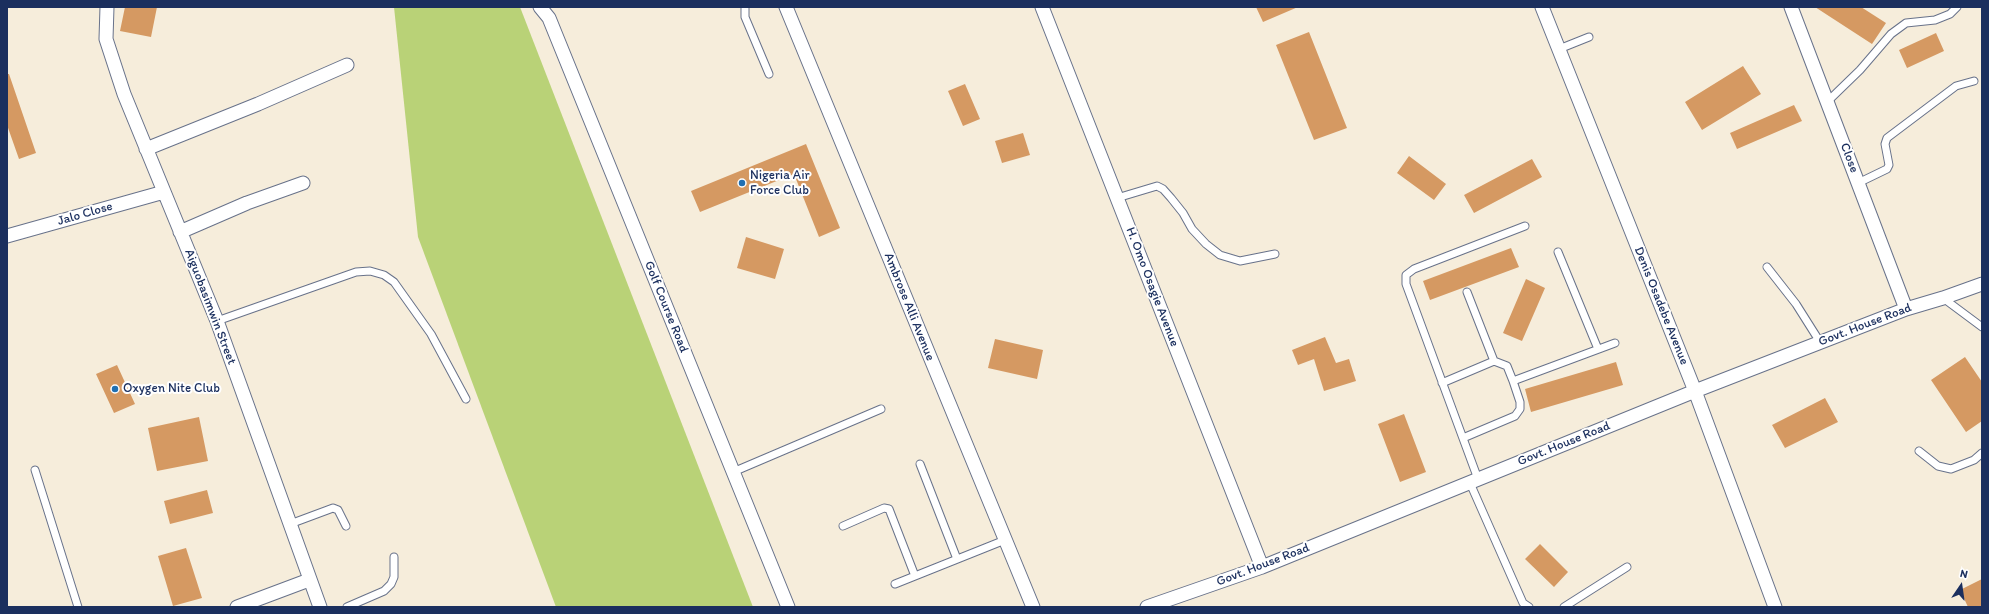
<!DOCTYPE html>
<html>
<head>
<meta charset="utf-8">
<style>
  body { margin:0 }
  #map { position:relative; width:1989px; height:614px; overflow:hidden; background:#f6eddb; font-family:Itim,sans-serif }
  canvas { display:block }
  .frame { position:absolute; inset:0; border:8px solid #1b2f5e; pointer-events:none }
  .north { position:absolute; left:1941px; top:566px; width:40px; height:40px; -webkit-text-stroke:3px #fff; paint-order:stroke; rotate:13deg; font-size:11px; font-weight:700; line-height:16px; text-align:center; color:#1b2f5e }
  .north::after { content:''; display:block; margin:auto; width:14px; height:18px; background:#1b2f5e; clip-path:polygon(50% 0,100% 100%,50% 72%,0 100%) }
</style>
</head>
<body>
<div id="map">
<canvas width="1989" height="614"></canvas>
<div class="frame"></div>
<div class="north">N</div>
</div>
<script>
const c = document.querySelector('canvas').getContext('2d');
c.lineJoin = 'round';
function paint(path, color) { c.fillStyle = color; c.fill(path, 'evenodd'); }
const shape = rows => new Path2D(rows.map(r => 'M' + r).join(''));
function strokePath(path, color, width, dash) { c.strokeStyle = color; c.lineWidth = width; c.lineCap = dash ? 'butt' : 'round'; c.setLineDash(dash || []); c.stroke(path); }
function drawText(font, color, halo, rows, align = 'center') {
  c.font = font + ' Itim,sans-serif'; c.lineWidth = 4; c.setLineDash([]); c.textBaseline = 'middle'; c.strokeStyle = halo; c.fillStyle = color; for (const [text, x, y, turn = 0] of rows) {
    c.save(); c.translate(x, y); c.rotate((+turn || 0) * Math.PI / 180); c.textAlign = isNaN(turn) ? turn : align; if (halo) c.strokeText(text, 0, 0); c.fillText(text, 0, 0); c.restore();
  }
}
paint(shape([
  [394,7,520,7,753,607,556,607,418,237]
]), '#b9d277');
paint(shape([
  [125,7,157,7,151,37,120,31],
  [1256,7,1298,7,1263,22],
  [1815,7,1861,7,1886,23,1872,44],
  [1309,32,1347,128,1314,140,1276,45],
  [1936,33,1944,51,1907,68,1899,50],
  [1743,66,1761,94,1702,130,1685,102],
  [7,74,9,74,36,153,19,159,7,125],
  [965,84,980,119,963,126,948,91],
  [1794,105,1802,121,1737,149,1730,133],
  [1023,133,1030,155,1002,163,995,141],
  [806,144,840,228,819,237,794,174,700,212,691,191],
  [1409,156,1446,184,1434,200,1397,173],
  [1532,159,1542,177,1474,213,1464,195],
  [746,237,784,249,775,279,737,268],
  [1511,248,1519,267,1430,300,1423,281],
  [1526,279,1545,288,1522,341,1503,333],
  [1325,337,1336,363,1349,359,1356,381,1324,391,1314,359,1298,365,1292,350],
  [995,339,1043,350,1037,379,988,368],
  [1965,357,1982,382,1982,421,1966,432,1931,380],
  [1616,362,1623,385,1531,412,1525,389],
  [117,365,135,404,114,413,96,374],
  [1825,398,1838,422,1785,448,1772,425],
  [1404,414,1426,472,1400,482,1378,424],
  [199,417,208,461,157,471,148,428],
  [207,490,213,513,170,524,164,501],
  [1540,544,1568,572,1554,587,1525,559],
  [186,548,202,598,173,606,158,556],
  [1982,579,1982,607,1968,607,1960,590]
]), '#d59962');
const service = shape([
  [745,7,745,17,769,74],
  [1559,49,1589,37],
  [1827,102,1860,70,1891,34,1906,23,1935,20,1950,14,1957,7],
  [1858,183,1887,169,1889,165,1885,144,1887,138,1956,86,1974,81],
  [1117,198,1157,186,1163,189,1171,198,1183,213,1192,229,1206,244,1220,255,1240,261,1275,254],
  [1558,252,1598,349],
  [1767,267,1796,304,1820,342],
  [1467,292,1494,361],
  [1943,298,1982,327],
  [217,321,356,272,370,271,384,275,394,282,431,334,466,399],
  [1442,383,1494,361,1507,366,1513,381,1615,343],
  [1463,438,1515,416,1520,409,1520,402,1513,381],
  [1919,451,1938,466,1951,469,1974,460,1982,453],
  [920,464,957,559],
  [35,470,78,607],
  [733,472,881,409],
  [1478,479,1406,284,1406,275,1414,269,1525,226],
  [1470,483,1523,603,1529,607],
  [290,524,333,508,338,510,346,526],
  [843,526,884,508,889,509,915,576],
  [895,584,1005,540],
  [347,607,384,591,391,584,394,577,394,557],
  [1564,607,1627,567]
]);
const minor = shape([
  [107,7,106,39,124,94,217,321,320,607],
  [540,7,549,18,788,607],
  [786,7,1033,607],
  [1042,7,1262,567],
  [1542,7,1695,391,1775,607],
  [1791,7,1906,309],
  [146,149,258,104,347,65],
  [180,232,247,203,303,183],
  [7,236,164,192],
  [237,607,309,580],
  [1147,607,1262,567,1695,391,1906,309,1943,298,1982,284]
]);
strokePath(service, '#68728a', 9);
strokePath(minor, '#68728a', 15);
strokePath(service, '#fff', 7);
strokePath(minor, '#fff', 13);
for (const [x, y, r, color] of [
  [742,183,4,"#1f6fb2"],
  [115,389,4,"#1f6fb2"]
]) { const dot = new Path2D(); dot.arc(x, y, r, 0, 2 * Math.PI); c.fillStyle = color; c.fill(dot); strokePath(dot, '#fff', 1.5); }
drawText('13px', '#1b2f5e', '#fff', [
  ["Close",1849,158,69],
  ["Jalo Close",85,214,-16],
  ["H. Omo Osagie Avenue",1152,287,69],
  ["Denis Osadebe Avenue",1661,306,68],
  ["Aiguobasimwin Street",210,307,69],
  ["Golf Course Road",666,307,68],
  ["Ambrose Alli Avenue",909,307,68],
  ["Govt. House Road",1865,325,-21],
  ["Govt. House Road",1564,444,-22],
  ["Govt. House Road",1263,565,-21]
]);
drawText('13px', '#1b2f5e', '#fff', [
  ["Nigeria Air",750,176],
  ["Force Club",750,191],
  ["Oxygen Nite Club",123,389]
], 'left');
</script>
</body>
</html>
